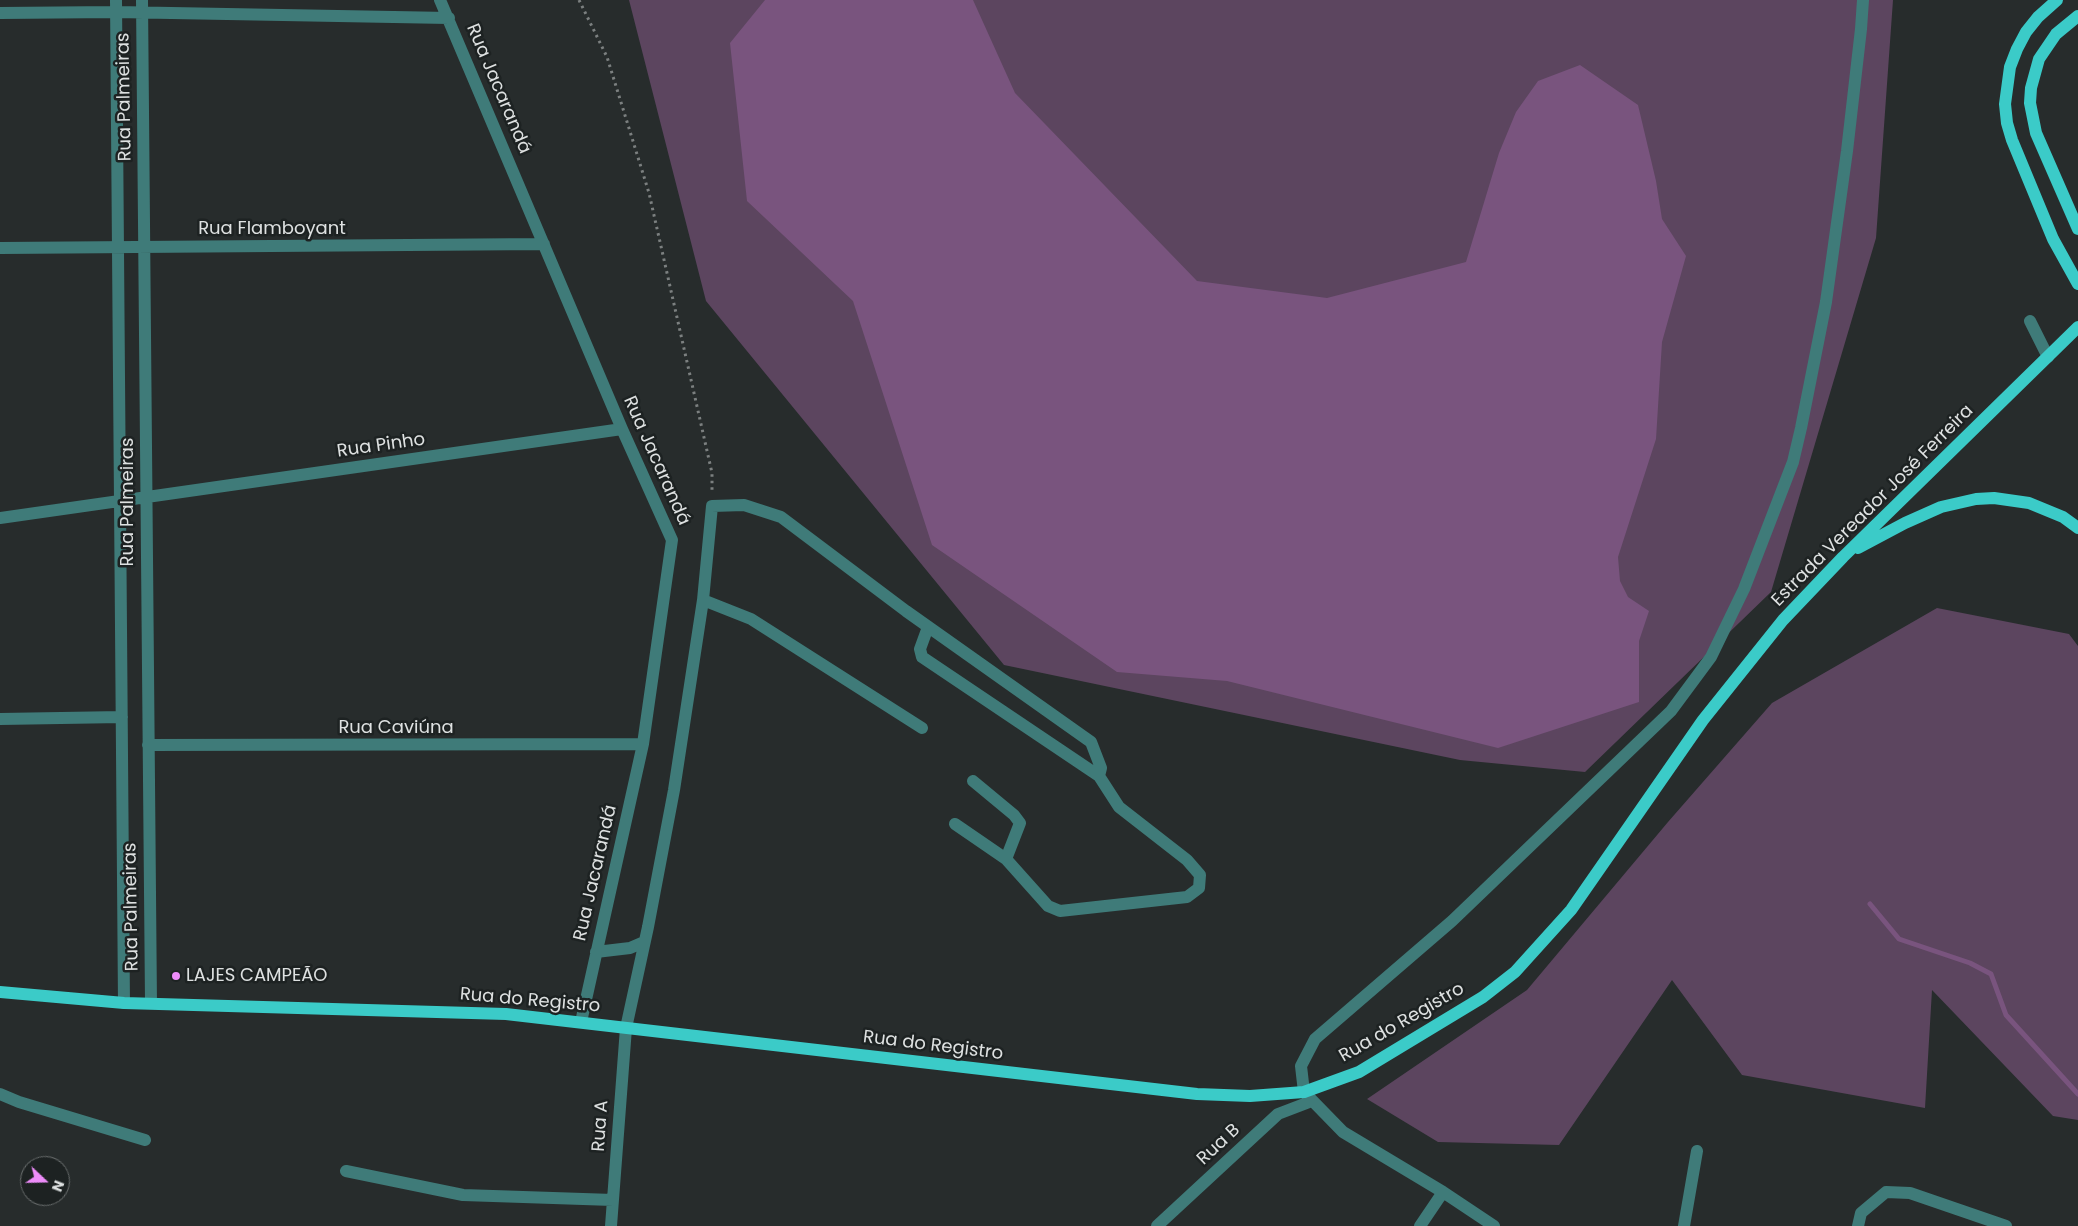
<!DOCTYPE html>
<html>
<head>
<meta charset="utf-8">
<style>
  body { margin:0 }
  #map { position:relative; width:2078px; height:1226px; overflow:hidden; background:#272c2c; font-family:Poppins,sans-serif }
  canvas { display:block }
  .north { position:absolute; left:20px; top:1156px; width:50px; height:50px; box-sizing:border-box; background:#1d2222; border:1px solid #6a6e6e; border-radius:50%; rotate:111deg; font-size:14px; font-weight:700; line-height:20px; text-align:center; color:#dee1e1 }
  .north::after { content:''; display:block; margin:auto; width:18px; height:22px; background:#ed8cf9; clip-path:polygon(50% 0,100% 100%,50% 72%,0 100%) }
</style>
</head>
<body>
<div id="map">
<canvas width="2078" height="1226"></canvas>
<div class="north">N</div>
</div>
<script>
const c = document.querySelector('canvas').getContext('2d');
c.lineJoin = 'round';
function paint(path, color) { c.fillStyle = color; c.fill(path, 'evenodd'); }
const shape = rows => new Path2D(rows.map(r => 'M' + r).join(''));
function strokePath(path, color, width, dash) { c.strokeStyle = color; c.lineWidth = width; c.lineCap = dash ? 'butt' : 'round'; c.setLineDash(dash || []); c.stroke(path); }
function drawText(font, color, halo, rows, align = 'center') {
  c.font = font + ' Poppins,sans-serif'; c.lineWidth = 5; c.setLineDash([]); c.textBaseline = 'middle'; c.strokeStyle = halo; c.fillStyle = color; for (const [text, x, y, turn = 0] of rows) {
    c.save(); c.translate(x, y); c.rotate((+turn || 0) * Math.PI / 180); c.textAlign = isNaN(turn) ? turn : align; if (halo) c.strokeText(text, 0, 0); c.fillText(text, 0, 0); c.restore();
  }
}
paint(shape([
  [629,0,1893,0,1876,238,1771,592,1585,772,1460,760,1004,665,706,301],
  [1937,608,2069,634,2078,646,2078,1120,2053,1116,1932,990,1925,1108,1742,1075,1672,980,1559,1145,1438,1142,1367,1099,1527,990,1668,822,1772,703]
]), '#5c455f');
paint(shape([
  [765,0,973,0,1015,93,1197,281,1327,298,1466,262,1499,153,1516,112,1538,81,1580,65,1638,105,1656,181,1662,219,1686,256,1662,342,1656,439,1618,557,1620,581,1628,597,1649,611,1639,641,1639,702,1498,748,1227,681,1117,672,932,545,853,301,747,201,730,43]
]), '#79547e');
strokePath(shape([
  [1870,904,1899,939,1970,963,1991,974,2006,1015,2078,1094]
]), '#79547e', 5);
strokePath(shape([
  [579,0,607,57,649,193,712,473,712,492]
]), '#7c8080', 3, [2.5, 4]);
strokePath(shape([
  [116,0,124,1003],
  [142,0,151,1003],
  [440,0,622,429,672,540,643,744,581,1022],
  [0,13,116,12,449,18],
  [0,248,544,244],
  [2030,321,2048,357],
  [0,518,622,429],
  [703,600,751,619,922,728],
  [928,627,920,649,922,657,1099,776,1119,807,1187,860,1200,875,1199,888,1187,897,1060,911,1048,906,1006,859,955,824],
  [0,719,122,717],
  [148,745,643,744],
  [973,781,1014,815,1020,823,1006,859],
  [596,952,630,948,644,942],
  [0,1094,19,1102,145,1140],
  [346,1171,463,1195,613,1200],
  [611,1226,626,1028,648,927,674,790,703,600,712,506,744,505,781,517,906,611,1091,742,1101,768,1099,776],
  [1157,1226,1278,1114,1312,1101],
  [1420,1226,1443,1192],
  [1494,1226,1443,1192,1343,1132,1304,1092,1301,1066,1315,1039,1452,921,1671,711,1711,657,1744,589,1793,462,1801,428,1826,302,1847,151,1861,29,1863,0],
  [1684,1226,1697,1151],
  [1858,1226,1861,1213,1886,1192,1910,1193,2006,1226]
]), '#3f7b79', 12);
strokePath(shape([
  [2057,0,2038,17,2026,32,2017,49,2010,67,2005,104,2007,123,2012,140,2053,239,2078,284],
  [2078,16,2056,34,2039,59,2031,88,2030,103,2036,133,2078,229],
  [1858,548,1905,523,1941,507,1976,499,1994,498,2029,503,2063,517,2078,528],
  [0,992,124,1003,506,1014,1197,1094,1250,1096,1304,1092,1359,1072,1483,997,1515,972,1571,910,1703,720,1783,620,1843,557,2078,327]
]), '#3bcbc8', 12);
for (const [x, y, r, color] of [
  [176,976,5,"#ed8cf9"]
]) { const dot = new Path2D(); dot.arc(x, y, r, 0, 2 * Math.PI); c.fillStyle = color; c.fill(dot); strokePath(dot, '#1d2222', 2); }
drawText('18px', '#dee1e1', '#1d2222', [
  ["Rua Jacarandá",498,89,67],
  ["Rua Palmeiras",125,97,-91],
  ["Rua Flamboyant",272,229],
  ["Rua Pinho",381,446,-8],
  ["Rua Jacarandá",656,461,66],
  ["Rua Palmeiras",128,502,-90],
  ["Estrada Vereador José Ferreira",1873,506,-45],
  ["Rua Caviúna",396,728],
  ["Rua Jacarandá",596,873,-77],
  ["Rua Palmeiras",132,907,-91],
  ["Rua do Registro",530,1001,5],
  ["Rua do Registro",1402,1023,-30],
  ["Rua do Registro",933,1046,7],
  ["Rua A",601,1126,-86],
  ["Rua B",1219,1145,-43]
]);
drawText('18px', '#dee1e1', '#1d2222', [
  ["LAJES CAMPEÃO",186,976]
], 'left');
</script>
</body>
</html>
